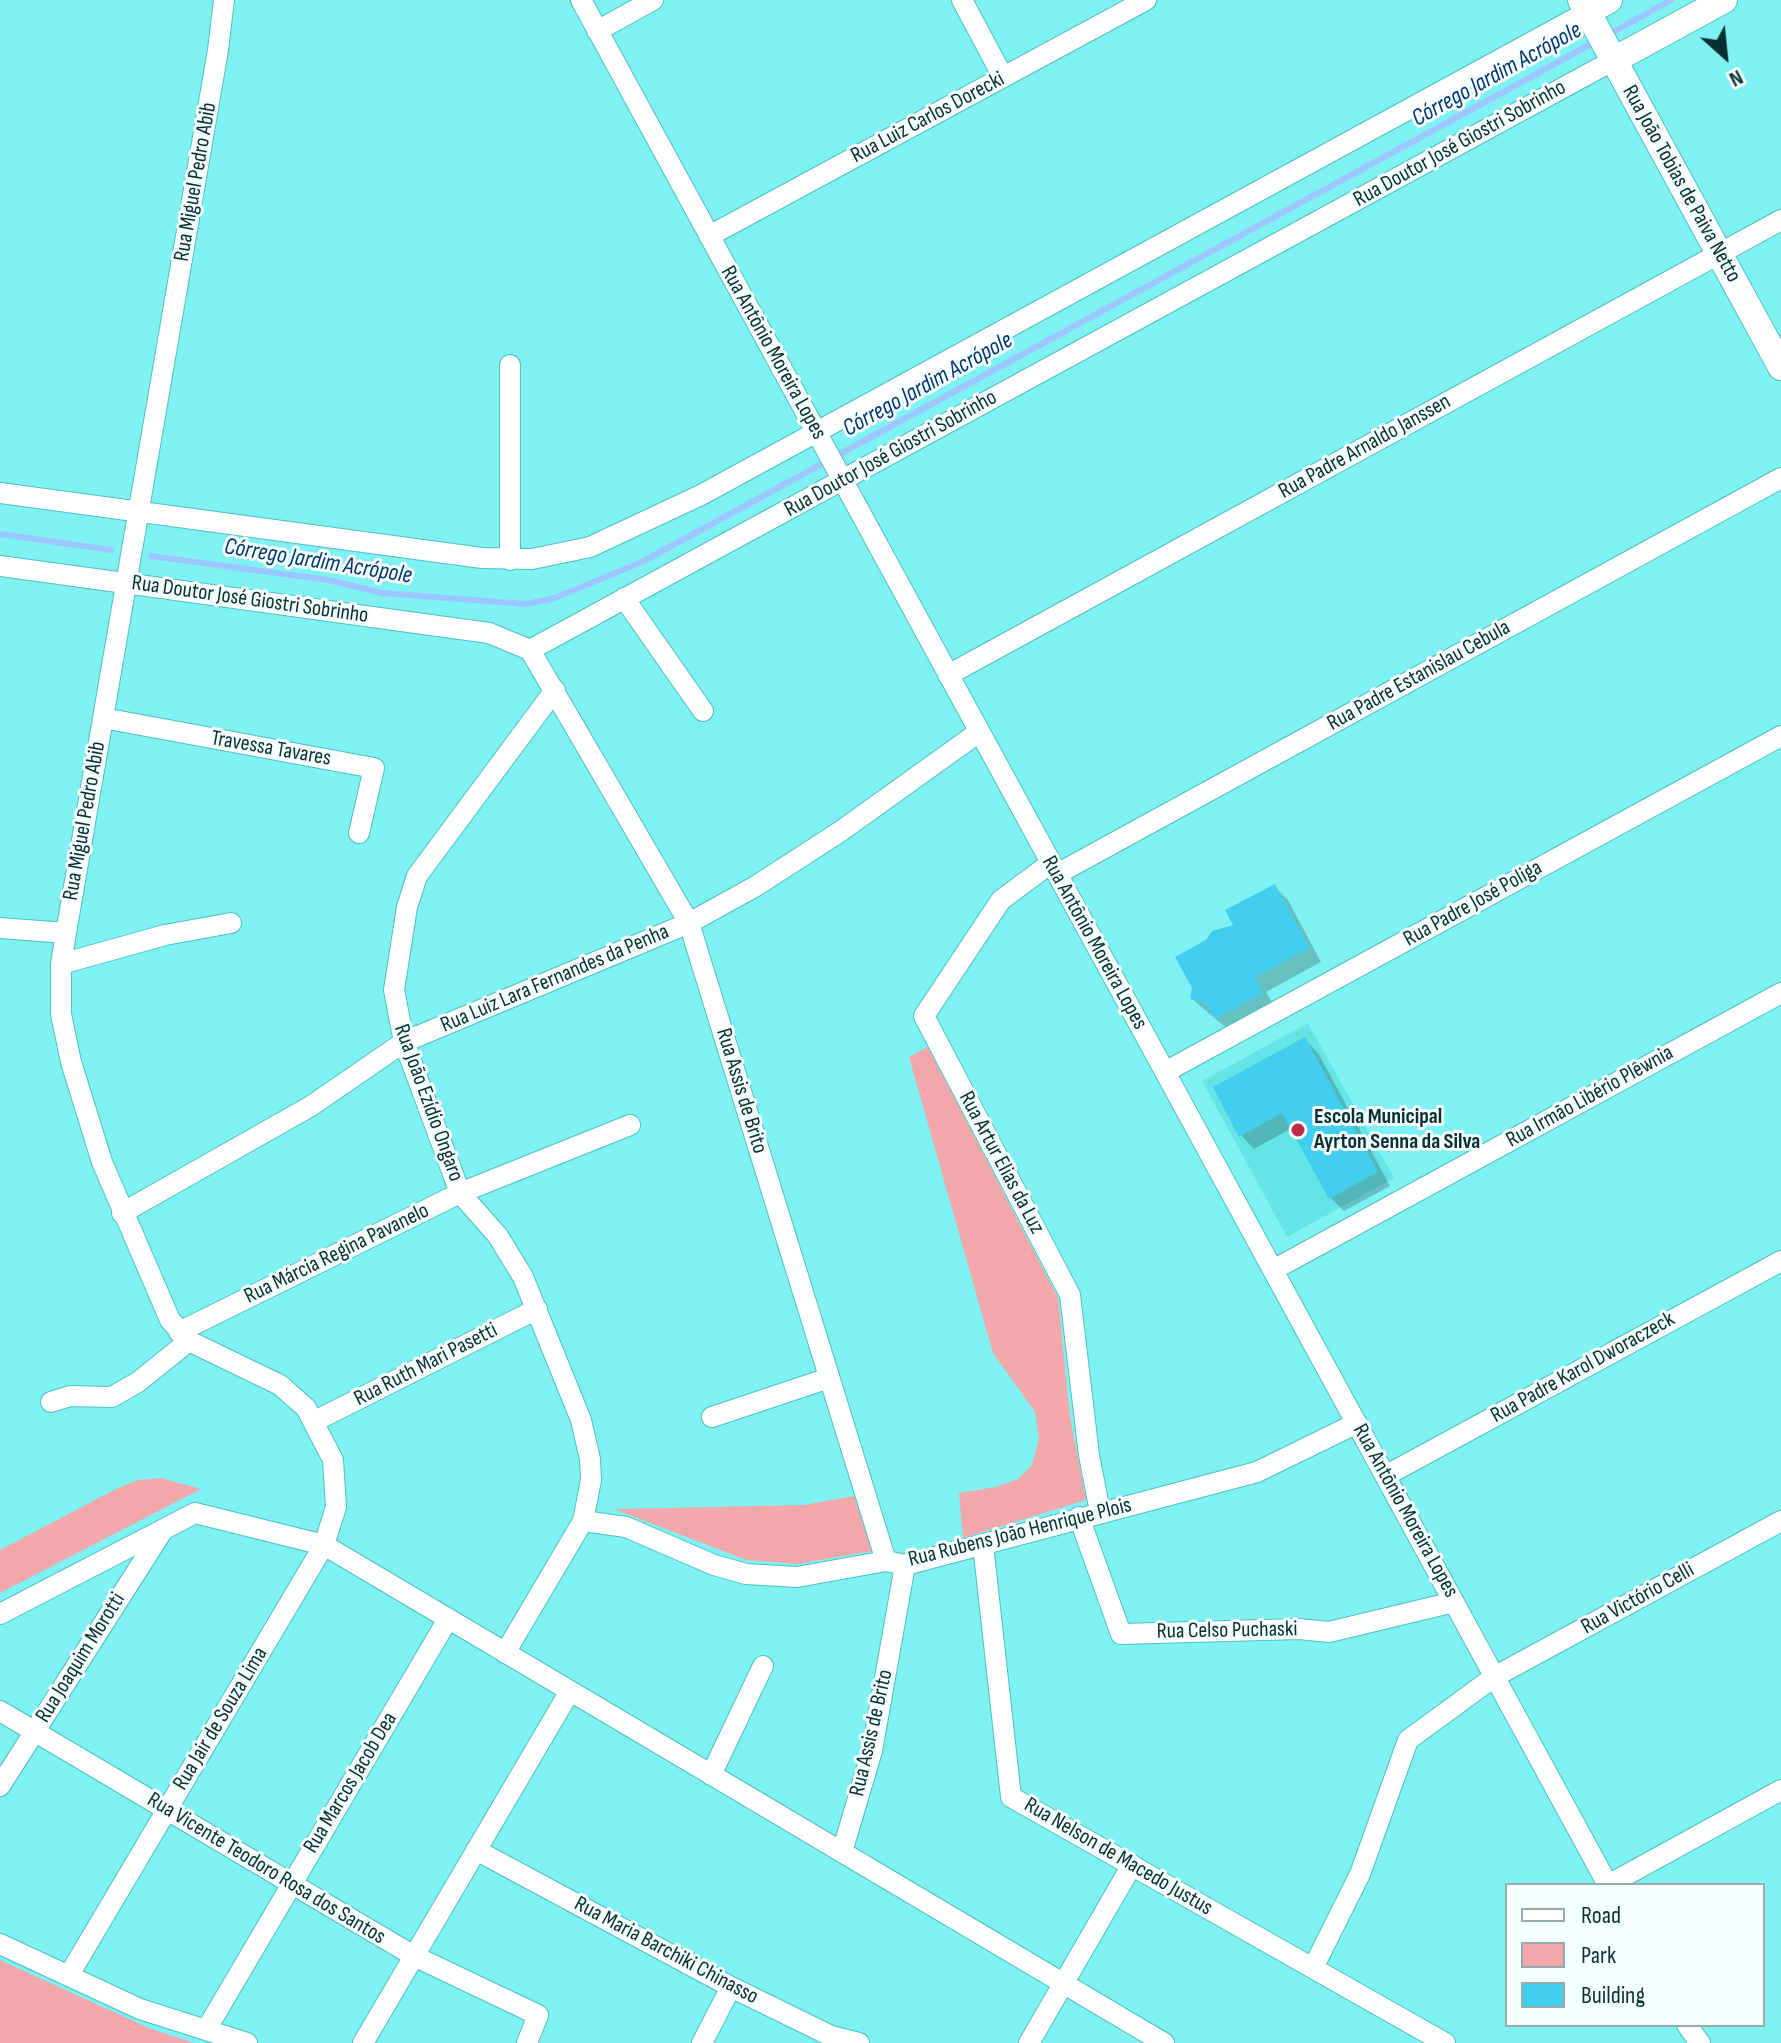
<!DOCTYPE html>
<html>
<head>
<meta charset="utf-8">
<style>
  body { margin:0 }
  #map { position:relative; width:1781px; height:2043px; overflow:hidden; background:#80f1f2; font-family:"Sofia Sans Condensed",sans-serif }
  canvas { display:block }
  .legend { position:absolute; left:1505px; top:1883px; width:260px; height:144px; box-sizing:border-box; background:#f5fefe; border:2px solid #97abac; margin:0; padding:10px 14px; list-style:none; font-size:24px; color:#092f30 }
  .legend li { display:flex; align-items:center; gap:16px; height:40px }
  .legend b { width:40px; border:2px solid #97abac }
  .north { position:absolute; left:1685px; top:16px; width:80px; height:80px; -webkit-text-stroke:6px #f5fefe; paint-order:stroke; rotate:153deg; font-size:22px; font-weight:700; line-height:32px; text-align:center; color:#092f30 }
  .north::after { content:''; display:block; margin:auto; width:28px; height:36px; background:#092f30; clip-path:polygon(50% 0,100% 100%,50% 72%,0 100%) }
</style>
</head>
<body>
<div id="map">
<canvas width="1781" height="2043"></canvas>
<ul class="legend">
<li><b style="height:10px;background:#fff"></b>Road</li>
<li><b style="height:22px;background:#f2a7ab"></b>Park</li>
<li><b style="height:22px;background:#42ceee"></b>Building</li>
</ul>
<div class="north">N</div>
</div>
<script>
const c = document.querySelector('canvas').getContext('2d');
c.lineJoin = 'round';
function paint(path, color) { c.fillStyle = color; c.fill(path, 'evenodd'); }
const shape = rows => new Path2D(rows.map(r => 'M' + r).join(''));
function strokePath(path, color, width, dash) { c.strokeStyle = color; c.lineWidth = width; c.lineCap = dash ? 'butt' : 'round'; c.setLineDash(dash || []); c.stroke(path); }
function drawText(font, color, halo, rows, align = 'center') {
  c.font = font + ' "Sofia Sans Condensed",sans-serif'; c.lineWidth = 6; c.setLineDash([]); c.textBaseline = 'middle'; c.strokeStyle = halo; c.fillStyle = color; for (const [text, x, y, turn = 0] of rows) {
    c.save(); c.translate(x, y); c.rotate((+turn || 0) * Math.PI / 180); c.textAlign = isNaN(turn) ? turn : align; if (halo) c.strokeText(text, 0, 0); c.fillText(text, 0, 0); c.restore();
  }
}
paint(shape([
  [1308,1023,1394,1178,1287,1237,1202,1081]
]), '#65e4e6');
paint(shape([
  [928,1047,1058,1298,1070,1416,1086,1500,963,1538,959,1493,996,1487,1018,1479,1032,1465,1039,1438,1035,1412,993,1353,909,1057],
  [161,1478,201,1489,0,1593,0,1550,118,1488,138,1480],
  [854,1496,872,1551,798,1564,746,1560,614,1509,804,1505],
  [0,1960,151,2029,194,2043,0,2043]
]), '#f2a7ab');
paint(shape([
  [1274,886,1288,900,1321,962,1266,992,1275,1007,1230,1031,1192,999,1236,926],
  [1305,1040,1318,1053,1390,1186,1344,1211,1330,1197,1292,1128,1254,1149,1241,1135]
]), '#0003');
strokePath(shape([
  [1608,35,1671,0],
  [0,534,111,550],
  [151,556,328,580,382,593,525,604,552,599,642,562,1595,42]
]), '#9bc5fe', 6);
paint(shape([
  [1275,884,1309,948,1254,978,1263,993,1215,1019,1206,1003,1190,999,1192,988,1175,957,1206,940,1212,931,1233,925,1225,910],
  [1305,1037,1378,1172,1329,1199,1282,1113,1239,1137,1213,1087]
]), '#42ceee');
const minor = shape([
  [581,0,1608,1885,1781,1790],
  [962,0,1003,77],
  [597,31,653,0],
  [709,236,1146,0],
  [510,365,510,560],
  [0,493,482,558,532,559,590,547,701,495,1587,12],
  [0,566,489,633,530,650,1614,60],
  [624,598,703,711],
  [530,650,689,923,886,1561],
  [948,675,1781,220],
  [103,718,374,768,359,833],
  [1051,863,1001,900,924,1016,1070,1295,1089,1455,1100,1512],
  [1057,874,1781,478],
  [0,928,66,933],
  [61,964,165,935,231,923],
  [1165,1072,1781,736],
  [122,1213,311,1106,404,1042,689,923,756,886,841,831,979,732],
  [1273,1270,1781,993],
  [179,1332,460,1193,630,1125],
  [51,1402,70,1396,112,1397,138,1382,189,1341],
  [712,1417,829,1378],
  [315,1421,537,1309],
  [1385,1476,1781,1261],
  [1079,1517,1121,1634,1299,1629,1329,1632,1454,1602],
  [583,1521,626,1527,714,1565,746,1574,797,1577,886,1561,905,1565,1257,1472,1357,1423],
  [983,1545,1011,1797,1445,2043],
  [0,1614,195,1513,324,1545,1164,2043],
  [505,1653,583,1521,591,1480,590,1459,581,1420,523,1277,498,1236,460,1193,404,1042,394,990,407,907,417,876,555,690],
  [0,1711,414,1956,538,2015,527,2043],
  [711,1775,763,1666],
  [0,1786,163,1530],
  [476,1850,731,1987,831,2036,859,2043],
  [842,1852,872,1751,905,1565],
  [0,1944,140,2009,247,2043],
  [1313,1968,1360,1874,1408,1740,1494,1677,1781,1521],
  [69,1975,324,1545,336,1507,333,1460,306,1408,280,1385,189,1341,170,1320,102,1162,71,1062,61,1014,61,964,66,933,218,50,224,0],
  [1687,2025,1700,2043],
  [206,2030,448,1619],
  [363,2043,570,1691],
  [702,2043,731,1987],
  [1029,2043,1132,1865]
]);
const tertiary = shape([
  [1581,0,1781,367],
  [1587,12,1609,0],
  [1614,60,1724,0]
]);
strokePath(minor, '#4bc0c1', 22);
strokePath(tertiary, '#4bc0c1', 28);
strokePath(minor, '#fff', 20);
strokePath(tertiary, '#fff', 26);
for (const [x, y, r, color] of [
  [1298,1130,8,"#be2d47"]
]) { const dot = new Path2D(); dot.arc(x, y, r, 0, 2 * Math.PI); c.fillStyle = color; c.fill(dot); strokePath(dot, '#f5fefe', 3); }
drawText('22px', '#092f30', '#f5fefe', [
  ["Rua Luiz Carlos Dorecki",928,118,-28],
  ["Rua Doutor José Giostri Sobrinho",1460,144,-29],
  ["Rua Miguel Pedro Abib",196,182,-80],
  ["Rua João Tobias de Paiva Netto",1681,184,61],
  ["Rua Antônio Moreira Lopes",773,353,61],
  ["Rua Padre Arnaldo Janssen",1365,447,-29],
  ["Rua Doutor José Giostri Sobrinho",891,454,-29],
  ["Rua Doutor José Giostri Sobrinho",250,600,8],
  ["Rua Padre Estanislau Cebula",1419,676,-29],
  ["Travessa Tavares",271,749,10],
  ["Rua Miguel Pedro Abib",85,821,-80],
  ["Rua Padre José Poliga",1473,904,-29],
  ["Rua Antônio Moreira Lopes",1094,943,61],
  ["Rua Luiz Lara Fernandes da Penha",555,979,-23],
  ["Rua Assis de Brito",741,1091,73],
  ["Rua Irmão Libério Plêwnia",1590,1097,-29],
  ["Rua João Ezídio Ongaro",428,1103,70],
  ["Rua Artur Elias da Luz",1001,1163,62],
  ["Rua Márcia Regina Pavanelo",337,1254,-26],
  ["Rua Ruth Mari Pasetti",426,1365,-27],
  ["Rua Padre Karol Dworaczeck",1583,1368,-29],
  ["Rua Antônio Moreira Lopes",1405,1511,61],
  ["Rua Rubens João Henrique Plois",1020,1533,-14],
  ["Rua Victório Celli",1638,1599,-29],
  ["Rua Celso Puchaski",1227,1631,-1],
  ["Rua Joaquim Morotti",81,1658,-58],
  ["Rua Jair de Souza Lima",221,1719,-59],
  ["Rua Assis de Brito",872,1733,-77],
  ["Rua Marcos Jacob Dea",351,1783,-59],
  ["Rua Nelson de Macedo Justus",1118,1857,30],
  ["Rua Vicente Teodoro Rosa dos Santos",266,1869,31],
  ["Rua Maria Barchiki Chinasso",666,1951,28]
]);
drawText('bold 22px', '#092f30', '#f5fefe', [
  ["Escola Municipal",1314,1117],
  ["Ayrton Senna da Silva",1314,1142]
], 'left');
drawText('italic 24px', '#04356f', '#f5fefe', [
  ["Córrego Jardim Acrópole",1497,75,-29],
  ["Córrego Jardim Acrópole",928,385,-29],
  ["Córrego Jardim Acrópole",318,562,9]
]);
</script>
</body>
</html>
